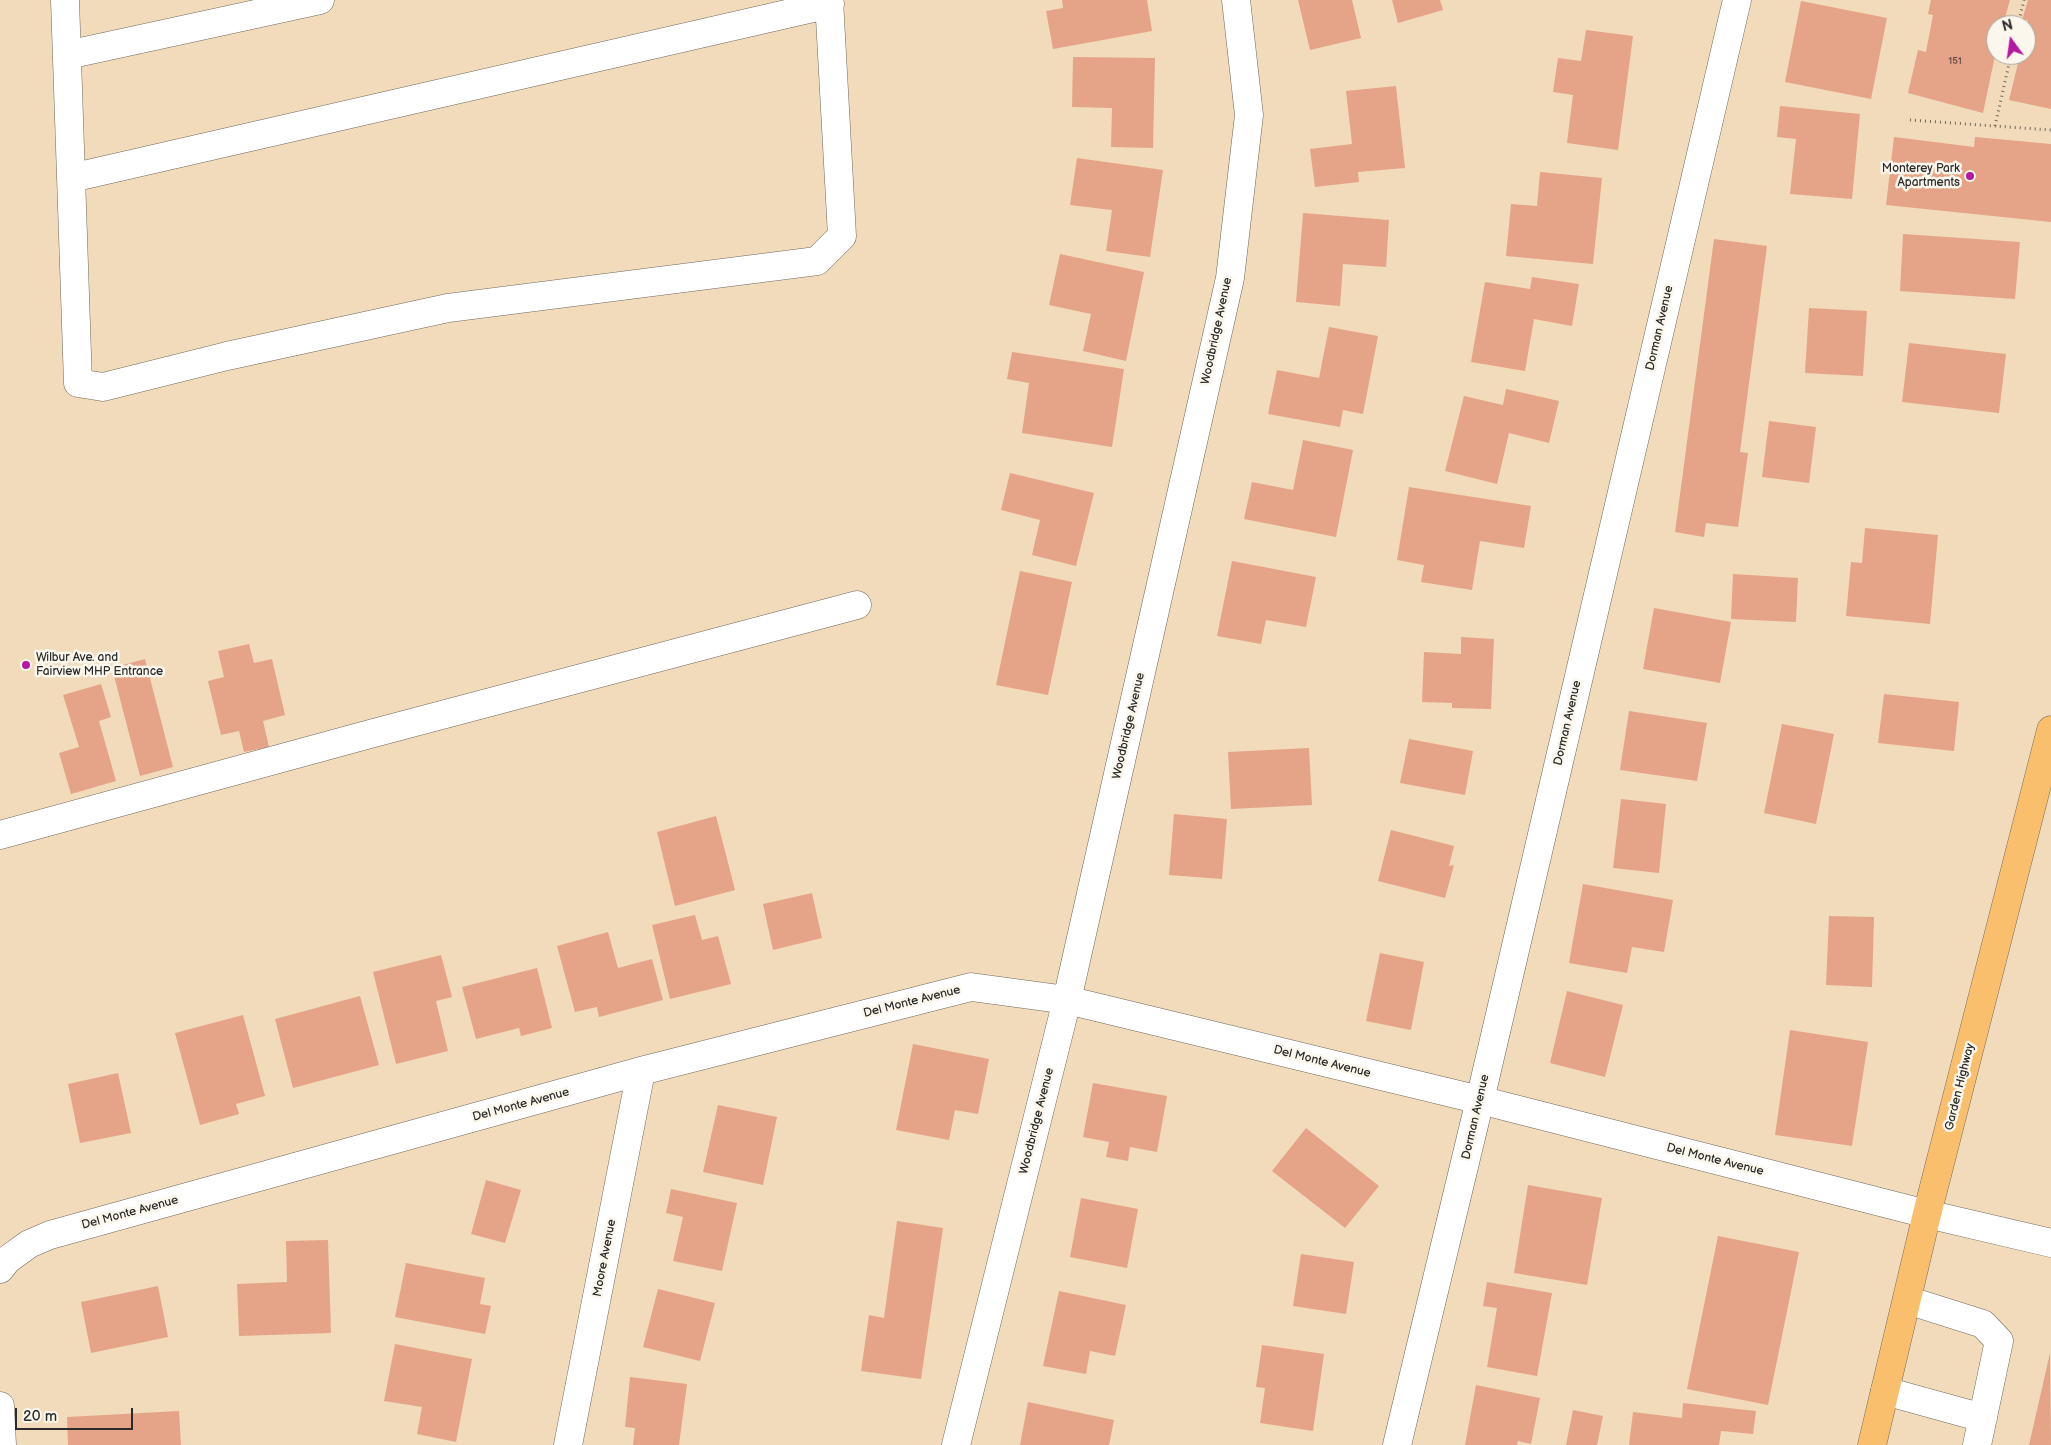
<!DOCTYPE html>
<html>
<head>
<meta charset="utf-8">
<style>
  body { margin:0 }
  #map { position:relative; width:2051px; height:1445px; overflow:hidden; background:#f1dbbb; font-family:"Balsamiq Sans",sans-serif }
  canvas { display:block }
  .north { position:absolute; left:1986px; top:15px; width:50px; height:50px; box-sizing:border-box; background:#fbf7ec; border:1px solid #a8a59f; border-radius:50%; rotate:346deg; font-size:14px; font-weight:700; line-height:20px; text-align:center; color:#2b2b2b }
  .north::after { content:''; display:block; margin:auto; width:18px; height:22px; background:#b5179e; clip-path:polygon(50% 0,100% 100%,50% 72%,0 100%) }
  .scale { position:absolute; left:15px; top:1408px; width:118px; height:22px; box-sizing:border-box; border:2px solid #2b2b2b; border-top:0; padding-left:6px; font-size:15px; line-height:18px; white-space:nowrap; color:#2b2b2b; -webkit-text-stroke:4px #fbf7ec; paint-order:stroke }
</style>
</head>
<body>
<div id="map">
<canvas width="2051" height="1445"></canvas>
<div class="north">N</div>
<div class="scale">20 m</div>
</div>
<script>
const c = document.querySelector('canvas').getContext('2d');
c.lineJoin = 'round';
function paint(path, color) { c.fillStyle = color; c.fill(path, 'evenodd'); }
const shape = rows => new Path2D(rows.map(r => 'M' + r).join(''));
function strokePath(path, color, width, dash) { c.strokeStyle = color; c.lineWidth = width; c.lineCap = dash ? 'butt' : 'round'; c.setLineDash(dash || []); c.stroke(path); }
function drawText(font, color, halo, rows, align = 'center') {
  c.font = font + ' "Balsamiq Sans",sans-serif'; c.lineWidth = 5; c.setLineDash([]); c.textBaseline = 'middle'; c.strokeStyle = halo; c.fillStyle = color; for (const [text, x, y, turn = 0] of rows) {
    c.save(); c.translate(x, y); c.rotate((+turn || 0) * Math.PI / 180); c.textAlign = isNaN(turn) ? turn : align; if (halo) c.strokeText(text, 0, 0); c.fillText(text, 0, 0); c.restore();
  }
}
paint(shape([
  [1062,0,1147,0,1152,31,1053,49,1046,11,1063,8],
  [1298,0,1352,0,1361,38,1310,50],
  [1392,0,1440,0,1443,10,1398,23],
  [1931,0,2010,0,2003,25,1996,25,1996,51,1983,113,1908,93,1918,50,1926,52,1933,15,1928,14],
  [2028,0,2051,0,2051,109,2009,100,2020,55,2026,55,2028,20,2022,20],
  [1801,1,1887,18,1871,99,1785,82],
  [1586,30,1633,36,1618,150,1567,143,1573,95,1553,92,1558,58,1581,61],
  [1073,57,1155,58,1153,148,1111,147,1112,108,1072,107],
  [1396,86,1405,168,1358,172,1359,182,1315,187,1310,149,1352,144,1346,91],
  [1780,106,1860,114,1852,199,1790,194,1796,139,1777,137],
  [1894,137,1974,147,1975,137,2051,144,2051,222,1886,205],
  [1077,158,1163,170,1150,257,1106,251,1112,210,1070,205],
  [1540,172,1602,178,1593,264,1506,256,1511,204,1537,206],
  [1303,213,1389,220,1386,267,1343,264,1340,306,1296,302],
  [1903,234,2020,242,2015,299,1900,291],
  [1714,239,1767,246,1740,452,1748,453,1738,527,1706,523,1704,537,1675,532],
  [1060,254,1144,272,1126,361,1083,351,1091,314,1049,305],
  [1532,277,1579,284,1572,326,1534,319,1525,371,1471,362,1485,282,1530,289],
  [1809,308,1867,311,1863,376,1805,373],
  [1329,327,1378,336,1363,414,1343,410,1340,427,1268,414,1277,370,1319,378],
  [1909,343,2006,354,1999,413,1902,402],
  [1012,352,1124,369,1112,447,1022,433,1029,383,1007,379],
  [1506,389,1559,401,1549,443,1509,433,1497,484,1445,471,1464,396,1503,405],
  [1769,421,1816,427,1809,483,1762,477],
  [1303,440,1353,450,1336,537,1244,519,1252,482,1293,490],
  [1010,473,1094,493,1076,566,1032,555,1040,520,1001,510],
  [1409,487,1531,506,1524,548,1480,541,1472,590,1421,582,1424,565,1397,560],
  [1865,528,1938,535,1930,624,1846,616,1851,562,1862,563],
  [1232,561,1316,577,1306,627,1266,620,1261,644,1217,636],
  [1020,571,1072,582,1048,695,996,685],
  [1733,574,1798,578,1796,622,1731,619],
  [1654,608,1731,622,1720,683,1643,669],
  [1461,637,1494,639,1491,709,1452,708,1452,703,1422,702,1424,652,1461,654],
  [249,644,254,663,272,659,285,715,263,721,269,747,244,752,239,731,221,735,208,681,224,677,218,651],
  [145,659,173,767,140,776,112,668],
  [101,684,111,717,99,721,116,781,71,794,59,753,79,747,63,695],
  [1884,694,1959,702,1954,751,1878,743],
  [1629,711,1707,723,1697,781,1620,770],
  [1782,724,1834,734,1816,824,1764,813],
  [1409,739,1473,751,1465,795,1400,783],
  [1309,748,1312,805,1231,809,1228,752],
  [1621,799,1666,804,1659,873,1613,868],
  [1174,814,1227,819,1222,879,1169,875],
  [716,816,735,890,675,906,657,832],
  [1391,830,1454,846,1449,866,1454,865,1445,898,1378,881],
  [1583,884,1673,900,1664,952,1632,947,1627,973,1569,963],
  [812,893,822,938,773,950,763,904],
  [695,915,702,940,718,936,731,984,670,999,652,925],
  [1829,916,1874,917,1872,987,1826,985],
  [608,932,618,968,652,959,663,1000,599,1017,597,1007,575,1012,557,946],
  [1380,953,1424,962,1411,1030,1366,1021],
  [441,955,452,997,436,1001,448,1051,396,1064,373,972],
  [537,968,552,1028,521,1036,519,1028,476,1039,462,987],
  [1567,991,1623,1005,1605,1077,1550,1063],
  [360,996,379,1065,293,1088,275,1019],
  [243,1015,265,1096,236,1104,239,1114,200,1125,175,1033],
  [1790,1030,1868,1042,1852,1146,1775,1135],
  [913,1044,989,1059,978,1114,955,1110,949,1140,896,1130],
  [118,1073,131,1133,80,1143,68,1084],
  [1093,1083,1167,1096,1157,1152,1130,1147,1128,1161,1106,1157,1109,1142,1083,1137],
  [718,1105,777,1117,763,1185,703,1172],
  [1306,1128,1379,1186,1345,1228,1272,1171],
  [486,1180,521,1190,505,1243,471,1234],
  [1528,1185,1602,1198,1587,1285,1514,1273],
  [671,1189,737,1203,722,1271,673,1261,683,1217,666,1213],
  [1081,1198,1138,1209,1127,1268,1070,1257],
  [897,1221,943,1228,921,1379,861,1371,869,1315,884,1318],
  [1718,1236,1799,1252,1768,1405,1687,1389],
  [328,1240,331,1333,239,1336,237,1284,287,1282,286,1241],
  [1301,1254,1354,1262,1346,1314,1293,1306],
  [406,1263,485,1278,480,1304,491,1306,485,1334,395,1317],
  [1487,1282,1552,1293,1537,1376,1487,1367,1497,1308,1483,1306],
  [158,1286,168,1337,91,1353,81,1302],
  [658,1289,715,1303,700,1361,643,1347],
  [1059,1291,1126,1305,1115,1356,1090,1351,1086,1374,1043,1366],
  [395,1344,472,1359,456,1442,417,1434,422,1407,384,1401],
  [1262,1345,1324,1354,1313,1431,1260,1423,1265,1388,1256,1387],
  [2050,1353,2051,1445,2029,1445],
  [630,1377,687,1384,679,1445,633,1445,635,1428,625,1427],
  [1476,1385,1540,1398,1531,1444,1518,1441,1517,1445,1465,1445],
  [1028,1402,1114,1420,1109,1445,1020,1445],
  [1683,1403,1756,1411,1753,1434,1721,1431,1719,1445,1629,1445,1633,1412,1682,1418],
  [1573,1410,1603,1416,1597,1445,1566,1445],
  [179,1411,181,1445,68,1445,67,1417]
]), '#e5a487');
const minor = shape([
  [65,0,78,383,103,387,227,356,448,308,817,261,842,236,829,0],
  [67,55,320,0],
  [71,178,830,4],
  [0,835,370,734,857,605],
  [0,1269,7,1260,29,1244,50,1235,641,1071,971,987,1067,1000,1480,1100,1927,1214,2051,1243],
  [1907,1300,1983,1324,1999,1341,1977,1445],
  [1885,1391,1983,1418],
  [0,1406,2,1445],
  [568,1445,641,1071],
  [956,1445,1067,1000,1230,278,1249,115,1236,0],
  [1397,1445,1480,1100,1737,0]
]);
const major = shape([
  [1872,1445,1927,1214,2051,730]
]);
strokePath(minor, '#70695d', 29);
strokePath(major, '#70695d', 29);
strokePath(shape([
  [2018,25,2024,0],
  [1910,120,2051,130],
  [1995,126,2011,55]
]), '#70695d', 3, [1, 4]);
strokePath(minor, '#fff', 28);
strokePath(major, '#f9bf6d', 28);
for (const [x, y, r, color] of [
  [1970,176,5,"#b5179e"],
  [26,665,5,"#b5179e"]
]) { const dot = new Path2D(); dot.arc(x, y, r, 0, 2 * Math.PI); c.fillStyle = color; c.fill(dot); strokePath(dot, '#fbf7ec', 2); }
drawText('10px', '#5a4942', null, [
  ["151",1955,61]
]);
drawText('12px', '#2b2b2b', '#fbf7ec', [
  ["Monterey Park",1960,169],
  ["Apartments",1960,183],
  ["Wilbur Ave. and",36,658,"left"],
  ["Fairview MHP Entrance",36,672,"left"]
], 'right');
drawText('12px', '#2b2b2b', '#fbf7ec', [
  ["Dorman Avenue",1660,328,-77],
  ["Woodbridge Avenue",1217,331,-78],
  ["Dorman Avenue",1568,723,-77],
  ["Woodbridge Avenue",1129,726,-77],
  ["Del Monte Avenue",912,1002,-14],
  ["Del Monte Avenue",1322,1062,14],
  ["Garden Highway",1960,1087,-76],
  ["Del Monte Avenue",521,1105,-15],
  ["Dorman Avenue",1476,1117,-77],
  ["Woodbridge Avenue",1037,1121,-76],
  ["Del Monte Avenue",1715,1160,14],
  ["Del Monte Avenue",130,1213,-15],
  ["Moore Avenue",605,1258,-79]
]);
</script>
</body>
</html>
